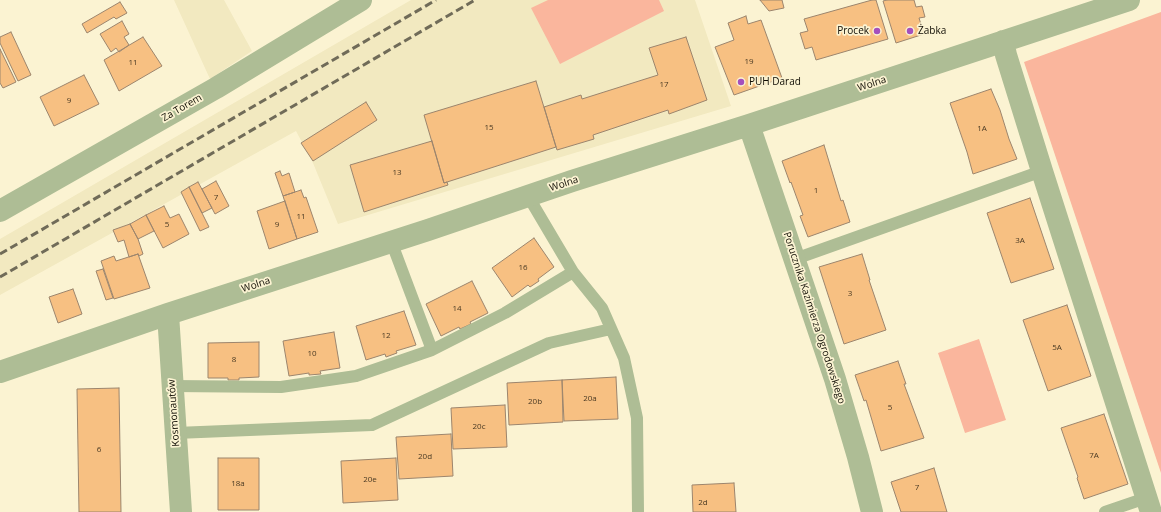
<!DOCTYPE html>
<html>
<head>
<meta charset="utf-8">
<style>
  body { margin:0 }
  canvas { display:block; background:#fbf3d2 }
</style>
</head>
<body>
<canvas width="1161" height="512"></canvas>
<script>
const c = document.querySelector('canvas').getContext('2d');
c.lineJoin = 'round';
function paint(path, color) { c.fillStyle = color; c.fill(path, 'evenodd'); }
const shape = rows => new Path2D(rows.map(r => 'M' + r).join(''));
function strokePath(path, color, width, dash) { c.strokeStyle = color; c.lineWidth = width; c.lineCap = dash ? 'butt' : 'round'; c.setLineDash(dash || []); c.stroke(path); }
function drawText(font, color, halo, rows, align = 'center') {
  c.font = font + ' "Open Sans",sans-serif'; c.lineWidth = 3.5; c.setLineDash([]); c.textBaseline = 'middle'; c.strokeStyle = halo; c.fillStyle = color; for (const [text, x, y, turn = 0] of rows) {
    c.save(); c.translate(x, y); c.rotate((+turn || 0) * Math.PI / 180); c.textAlign = isNaN(turn) ? turn : align; if (halo) c.strokeText(text, 0, 0); c.fillText(text, 0, 0); c.restore();
  }
}
paint(shape([
  [174,0,224,0,252,51,210,79],
  [411,0,695,0,731,106,338,224,313,163,296,131,0,295,0,239]
]), '#f2e9c0');
paint(shape([
  [548,0,659,0,664,11,560,64,531,8],
  [1161,12,1161,473,1024,62],
  [979,339,1006,420,965,433,938,353]
]), '#fab69d');
const building = shape([
  [760,0,782,0,784,8,769,11,760,0],
  [872,0,876,0,888,39,816,60,812,47,805,49,800,33,808,31,804,19,872,0],
  [887,0,914,0,916,7,922,6,925,17,919,18,924,34,896,43,883,1,887,0],
  [120,2,127,13,116,19,114,17,87,33,82,24,120,2],
  [746,16,748,24,761,20,782,78,734,95,715,47,734,40,728,23,746,16],
  [122,21,129,34,124,37,129,45,119,52,116,48,111,52,100,34,122,21],
  [11,32,31,75,18,81,0,43,0,37,11,32],
  [143,37,162,66,119,91,104,60,143,37],
  [686,37,707,100,669,114,668,110,593,135,594,139,557,150,544,107,581,95,582,99,658,75,649,48,686,37],
  [0,49,16,82,3,88,0,83,0,49],
  [84,75,99,104,54,126,40,97,84,75],
  [536,81,556,147,444,183,424,115,536,81],
  [991,89,1000,110,1009,139,1017,159,973,174,967,152,950,103,991,89],
  [366,102,377,120,313,161,301,143,366,102],
  [432,141,444,183,447,182,448,185,364,212,350,165,432,141],
  [824,145,841,201,843,200,850,222,808,237,800,216,803,215,791,182,790,183,782,161,824,145],
  [280,171,282,176,289,173,295,192,283,196,275,173,280,171],
  [216,181,229,206,215,214,202,189,216,181],
  [198,182,212,208,202,213,189,187,198,182],
  [189,187,209,227,200,231,181,192,189,187],
  [301,190,304,198,306,197,318,232,297,239,283,196,301,190],
  [1030,198,1054,269,1011,283,987,213,1030,198],
  [285,201,297,239,269,249,257,211,285,201],
  [164,206,170,218,179,214,189,234,163,248,146,215,164,206],
  [146,215,154,231,138,239,130,224,146,215],
  [130,224,138,239,143,254,139,256,138,254,129,257,124,240,118,242,113,230,130,224],
  [534,238,554,267,538,279,539,281,530,287,528,285,512,297,492,268,534,238],
  [138,254,150,288,114,299,101,261,114,256,116,261,138,254],
  [862,254,870,280,869,280,886,330,844,344,819,267,862,254],
  [103,269,113,298,106,300,96,271,103,269],
  [472,281,488,313,470,322,471,324,460,329,459,327,441,336,426,304,472,281],
  [73,289,82,314,58,323,49,297,73,289],
  [1067,305,1091,376,1048,391,1023,320,1067,305],
  [404,311,416,345,396,351,397,353,386,357,385,354,366,360,356,326,404,311],
  [334,332,340,368,320,371,321,374,309,375,309,373,289,376,283,341,334,332],
  [259,342,259,377,239,378,239,380,228,380,228,378,208,378,208,343,259,342],
  [898,361,906,384,904,384,924,438,881,451,866,400,864,401,855,375,898,361],
  [616,377,618,419,564,421,562,380,616,377],
  [562,380,563,422,509,425,507,383,562,380],
  [119,388,121,512,79,512,77,389,119,388],
  [505,405,507,447,453,449,451,408,505,405],
  [1104,414,1128,484,1084,499,1077,478,1078,477,1061,428,1104,414],
  [451,434,453,476,399,479,396,437,451,434],
  [218,458,259,458,259,510,218,510,218,458],
  [396,458,398,500,343,503,341,461,396,458],
  [934,468,947,512,901,512,891,482,934,468],
  [734,483,736,512,693,512,692,485,734,483]
]);
paint(building, '#f7c082');
strokePath(building, '#9c856d', 1);
strokePath(shape([
  [795,259,1042,171],
  [573,272,602,308,624,358,637,418,638,512],
  [432,350,505,313,573,272,528,196],
  [172,386,281,387,356,376,432,350,391,241],
  [176,433,372,425,549,343,611,329],
  [1105,512,1146,498]
]), '#aebd95', 12);
strokePath(shape([
  [1003,41,1006,55,1042,171,1151,512],
  [749,125,835,379,858,457,872,512],
  [0,211,216,88,361,0],
  [168,314,181,512],
  [0,372,168,314,428,230,572,181,749,125,1129,0]
]), '#aebd95', 22);
strokePath(shape([
  [0,254,436,0],
  [0,277,475,0]
]), '#706b58', 3, [8, 4]);
for (const [x, y, r, color] of [
  [877,31,4,"#a44fbd"],
  [910,31,4,"#a44fbd"],
  [741,82,4,"#a44fbd"]
]) { const dot = new Path2D(); dot.arc(x, y, r, 0, 2 * Math.PI); c.fillStyle = color; c.fill(dot); strokePath(dot, '#fbf3d2', 1.5); }
drawText('8px', '#493923', null, [
  ["19",749,62],
  ["11",133,63],
  ["17",664,85],
  ["9",69,101],
  ["15",489,128],
  ["1A",982,129],
  ["13",397,173],
  ["1",816,191],
  ["7",216,198],
  ["11",301,217],
  ["5",167,225],
  ["9",277,225],
  ["3A",1020,241],
  ["16",523,268],
  ["3",850,294],
  ["14",457,309],
  ["12",386,336],
  ["5A",1057,348],
  ["10",312,354],
  ["8",234,360],
  ["20a",590,399],
  ["20b",535,402],
  ["5",890,408],
  ["20c",479,427],
  ["6",99,450],
  ["7A",1094,456],
  ["20d",425,457],
  ["20e",370,480],
  ["18a",238,484],
  ["7",917,488],
  ["2d",703,503]
]);
drawText('10px', '#0f0c03', '#fbf3d2', [
  ["Procek",869,31,"right"],
  ["Żabka",918,31],
  ["PUH Darad",749,82]
], 'left');
drawText('10px', '#0f0c03', '#fbf3d2', [
  ["Wolna",872,84,-18],
  ["Za Torem",182,108,-30],
  ["Wolna",564,184,-18],
  ["Wolna",256,285,-18],
  ["Porucznika Kazimierza Ogrodowskiego",814,318,72],
  ["Kosmonautów",174,413,-94]
]);
</script>
</body>
</html>
